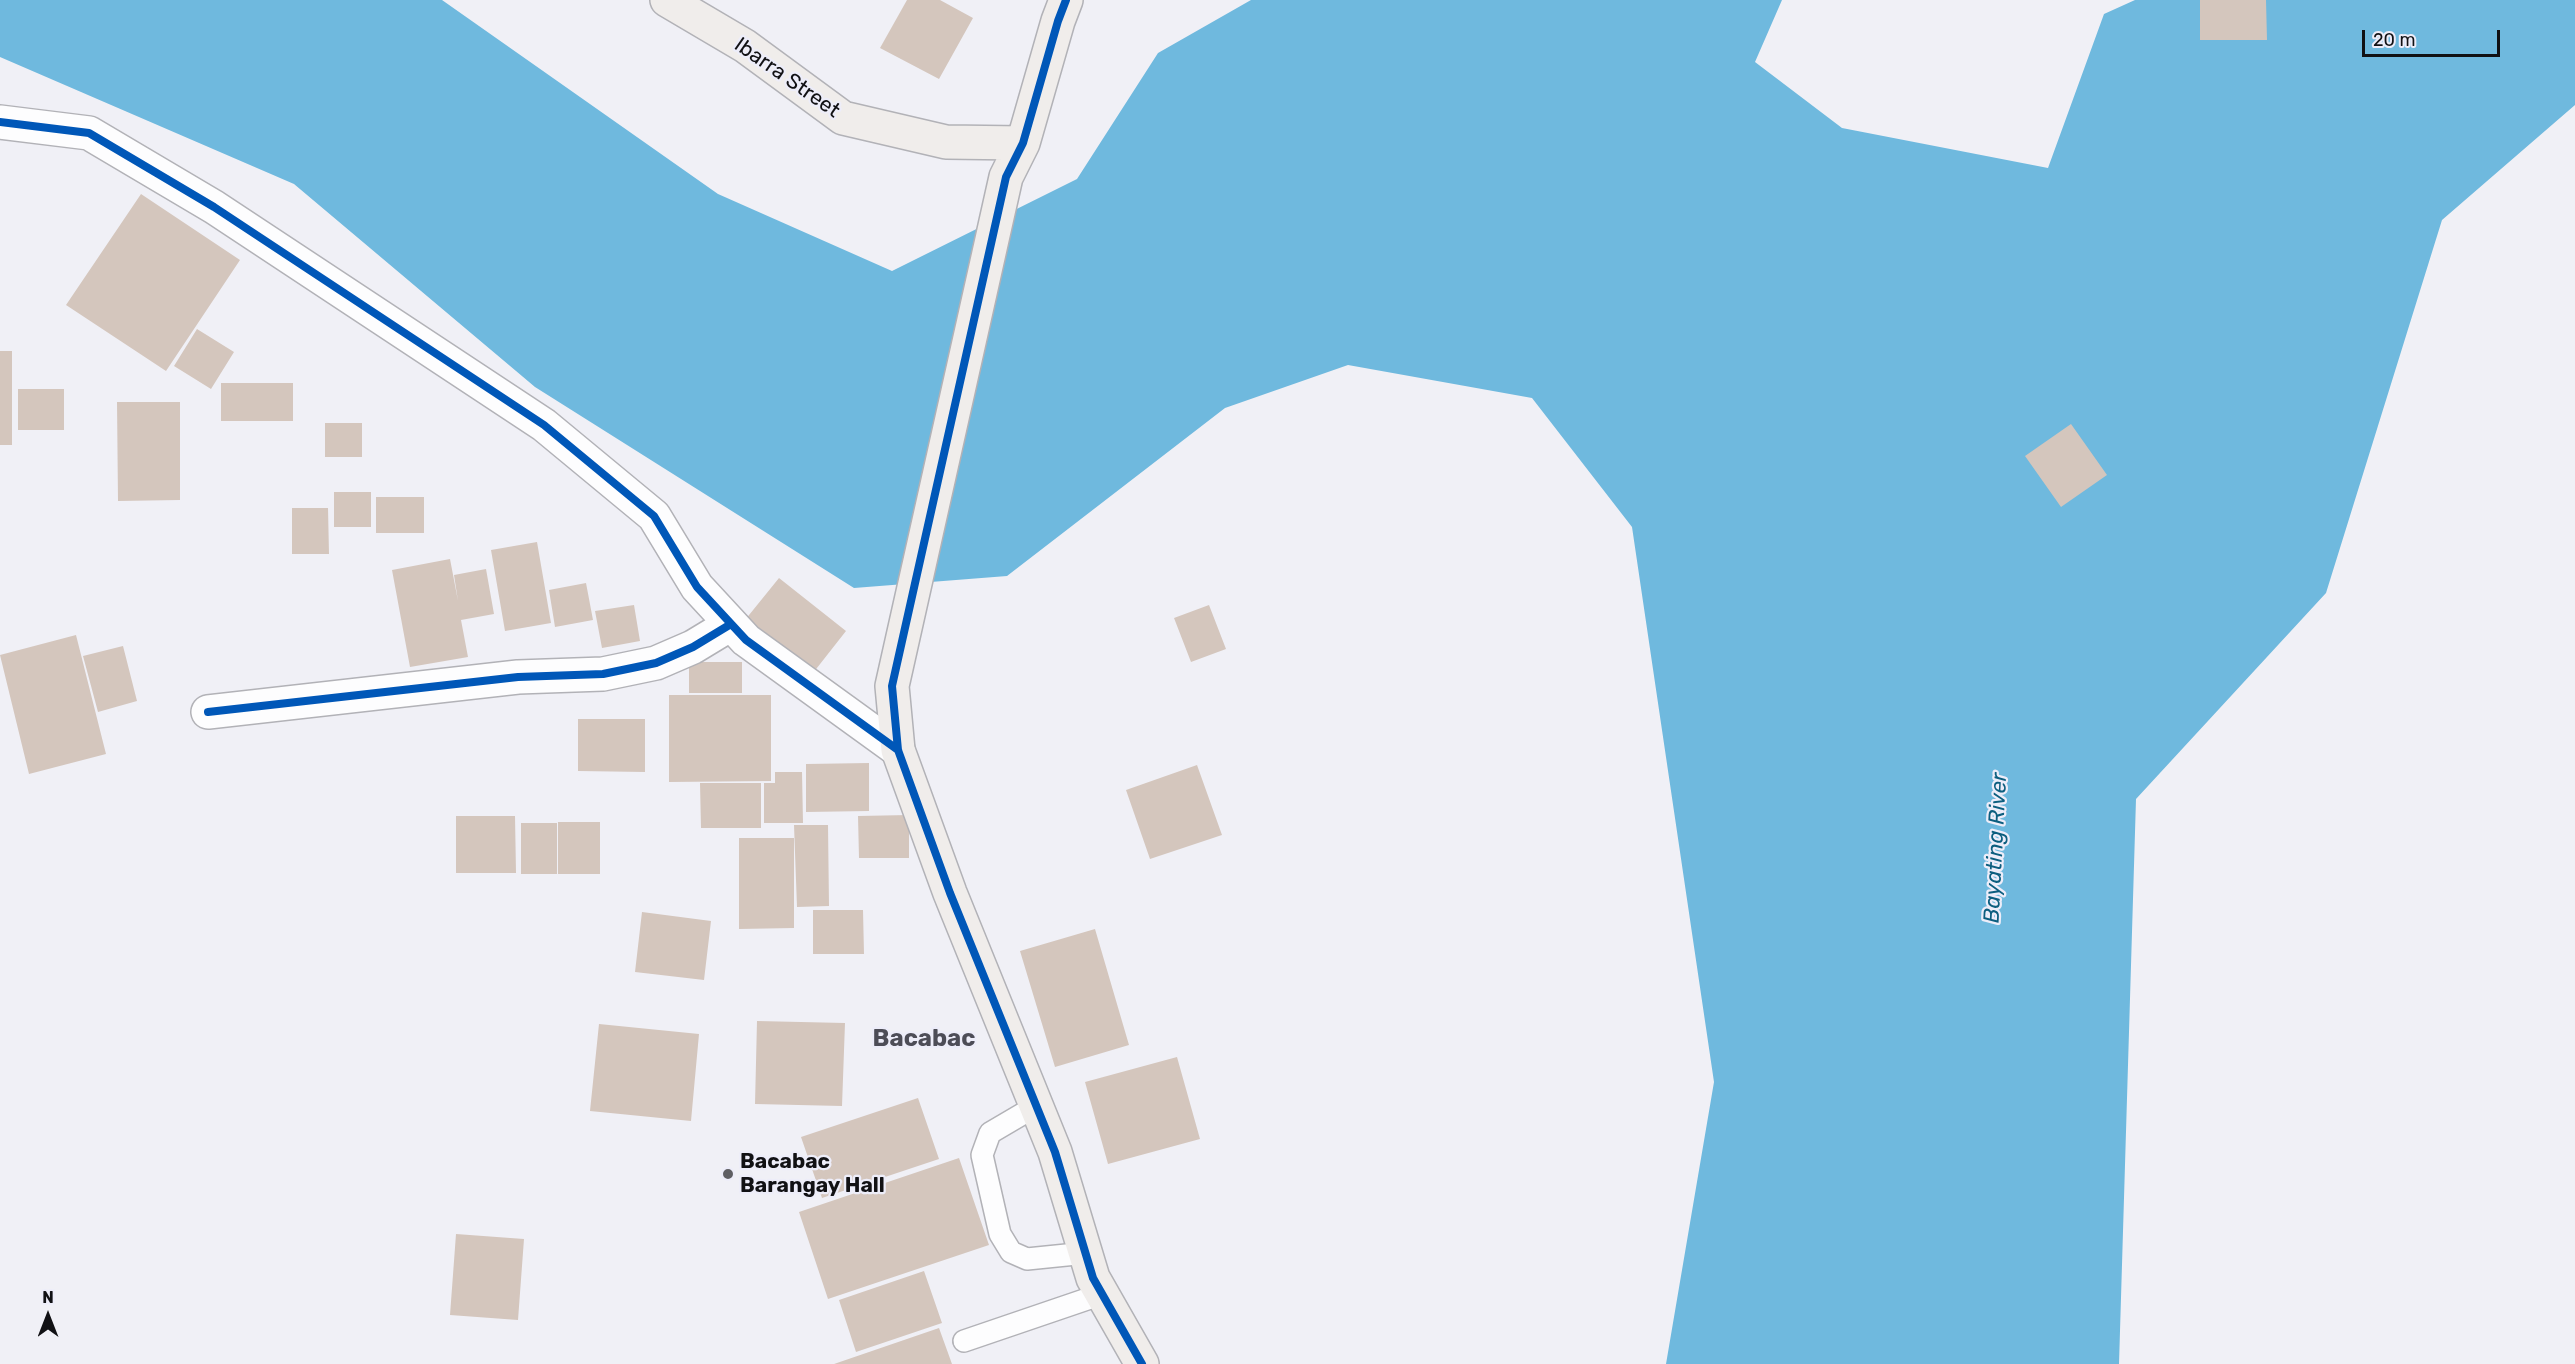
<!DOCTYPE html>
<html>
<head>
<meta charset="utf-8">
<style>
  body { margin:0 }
  #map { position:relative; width:2575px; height:1364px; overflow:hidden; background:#f0f0f6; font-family:Rubik,sans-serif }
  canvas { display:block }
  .north { position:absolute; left:18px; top:1286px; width:60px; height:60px; -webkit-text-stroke:4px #ededf9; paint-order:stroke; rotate:0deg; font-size:16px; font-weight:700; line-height:24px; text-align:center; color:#111114 }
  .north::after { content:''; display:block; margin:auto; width:21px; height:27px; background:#111114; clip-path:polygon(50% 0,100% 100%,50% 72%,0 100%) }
  .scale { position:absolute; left:2362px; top:30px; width:138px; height:27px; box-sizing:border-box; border:3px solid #111114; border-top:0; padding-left:8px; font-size:18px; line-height:21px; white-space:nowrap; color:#111114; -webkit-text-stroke:4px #ededf9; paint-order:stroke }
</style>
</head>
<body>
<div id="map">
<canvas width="2575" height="1364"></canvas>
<div class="north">N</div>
<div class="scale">20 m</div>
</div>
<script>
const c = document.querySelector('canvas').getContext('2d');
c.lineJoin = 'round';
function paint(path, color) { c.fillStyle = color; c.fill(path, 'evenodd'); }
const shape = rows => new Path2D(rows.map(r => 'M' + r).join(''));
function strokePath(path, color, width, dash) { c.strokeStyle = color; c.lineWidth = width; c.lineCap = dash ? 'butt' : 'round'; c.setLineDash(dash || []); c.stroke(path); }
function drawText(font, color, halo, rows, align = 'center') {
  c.font = font + ' Rubik,sans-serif'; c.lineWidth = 4.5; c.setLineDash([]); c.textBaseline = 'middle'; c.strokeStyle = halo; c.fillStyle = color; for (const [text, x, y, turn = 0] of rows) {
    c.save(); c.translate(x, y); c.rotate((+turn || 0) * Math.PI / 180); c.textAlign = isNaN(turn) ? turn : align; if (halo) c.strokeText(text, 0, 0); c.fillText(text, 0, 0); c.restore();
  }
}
paint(shape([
  [0,0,442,0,718,194,892,271,1077,179,1158,53,1251,0,1782,0,1755,62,1842,128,2048,168,2104,14,2135,0,2575,0,2575,105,2442,220,2326,593,2136,799,2119,1364,1666,1364,1714,1082,1632,527,1532,398,1348,365,1225,408,1007,576,854,588,535,387,294,184,0,57]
]), '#6fb9de');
paint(shape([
  [907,0,940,0,973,18,939,79,880,48],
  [2200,0,2266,0,2267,40,2200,40],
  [141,194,240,260,166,371,66,305],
  [197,329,234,352,211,389,174,366],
  [0,351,12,351,12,445,0,445],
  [221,383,293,383,293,421,221,421],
  [18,389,64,389,64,430,18,430],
  [117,402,180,402,180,500,118,501],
  [325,423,362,423,362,457,325,457],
  [2071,424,2107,475,2061,507,2025,456],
  [334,492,371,492,371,527,334,527],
  [376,497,424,497,424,533,376,533],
  [292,508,328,508,329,554,292,554],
  [537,542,551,623,505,631,491,550],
  [450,559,458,601,454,575,486,569,494,614,461,620,468,657,410,667,392,570],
  [779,578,846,631,813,673,745,620],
  [586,583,593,620,555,627,549,590],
  [634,605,640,641,602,648,595,611],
  [1209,605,1226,649,1191,662,1174,618],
  [76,635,106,754,29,774,0,655],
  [123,646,137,701,98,712,83,656],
  [689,662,742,662,742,693,689,693],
  [669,695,771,695,771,781,669,782],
  [578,719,645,719,645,772,578,771],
  [869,763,869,811,806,812,806,764],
  [1197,765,1222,835,1150,859,1126,790],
  [775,772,802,772,803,823,764,823,764,783,775,783],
  [700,783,761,783,761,828,701,828],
  [909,815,909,858,859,858,858,816],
  [456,816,515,816,516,873,456,873],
  [558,822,600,822,600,874,558,874],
  [521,823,557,823,557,874,521,874],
  [794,825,828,825,829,906,797,907],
  [739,838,794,838,794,928,739,929],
  [813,910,863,910,864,954,813,954],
  [642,912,711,921,704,980,635,972],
  [1095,929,1129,1045,1055,1067,1020,951],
  [757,1021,845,1023,842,1106,755,1104],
  [599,1024,699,1034,691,1121,590,1111],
  [1177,1057,1200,1139,1108,1164,1085,1082],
  [918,1098,939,1159,822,1198,801,1137],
  [959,1158,989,1245,828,1299,799,1212],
  [456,1234,524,1239,518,1320,450,1315],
  [924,1271,942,1323,856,1352,839,1300],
  [939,1328,952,1364,834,1364]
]), '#d4c6bd');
const lane = shape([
  [1036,1106,990,1133,982,1155,1000,1234,1011,1252,1027,1259,1086,1253],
  [964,1341,1102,1294]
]);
const street = shape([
  [0,122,89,133,214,207,544,425,654,516,697,587,746,640,898,750],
  [208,712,518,677,603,674,656,663,693,647,731,624]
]);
const secondary = shape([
  [667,0,745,46,843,118,946,142,1023,143],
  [1066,0,1058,21,1023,143,1006,177,892,686,898,750,950,893,1055,1152,1093,1278,1142,1364]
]);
strokePath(lane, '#b2b2b7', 24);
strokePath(street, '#b2b2b7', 36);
strokePath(secondary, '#b2b2b7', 36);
strokePath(lane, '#fdfdfe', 21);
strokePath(street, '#fdfdfe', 33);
strokePath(secondary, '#f0edeb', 33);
strokePath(shape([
  [1066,0,1058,21,1023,143,1006,177,892,686,898,750,950,893,1055,1152,1093,1278,1142,1364],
  [0,122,89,133,214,207,544,425,654,516,697,587,746,640,898,750],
  [208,712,518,677,603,674,656,663,693,647,731,624]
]), '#0057b8', 8);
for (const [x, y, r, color] of [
  [728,1174,6,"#5f5f63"]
]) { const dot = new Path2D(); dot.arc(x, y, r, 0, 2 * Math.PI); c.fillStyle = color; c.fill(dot); strokePath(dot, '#ededf9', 2); }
drawText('21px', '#111114', '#ededf9', [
  ["Ibarra Street",787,78,35]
]);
drawText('bold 21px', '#111114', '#ededf9', [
  ["Bacabac",740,1162],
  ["Barangay Hall",740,1186]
], 'left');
drawText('italic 22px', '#0c5e7f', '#ededf9', [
  ["Bayating River",1996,848,-87]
]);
drawText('bold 24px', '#4d4d57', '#ededf9', [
  ["Bacabac",924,1039]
]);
</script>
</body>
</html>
